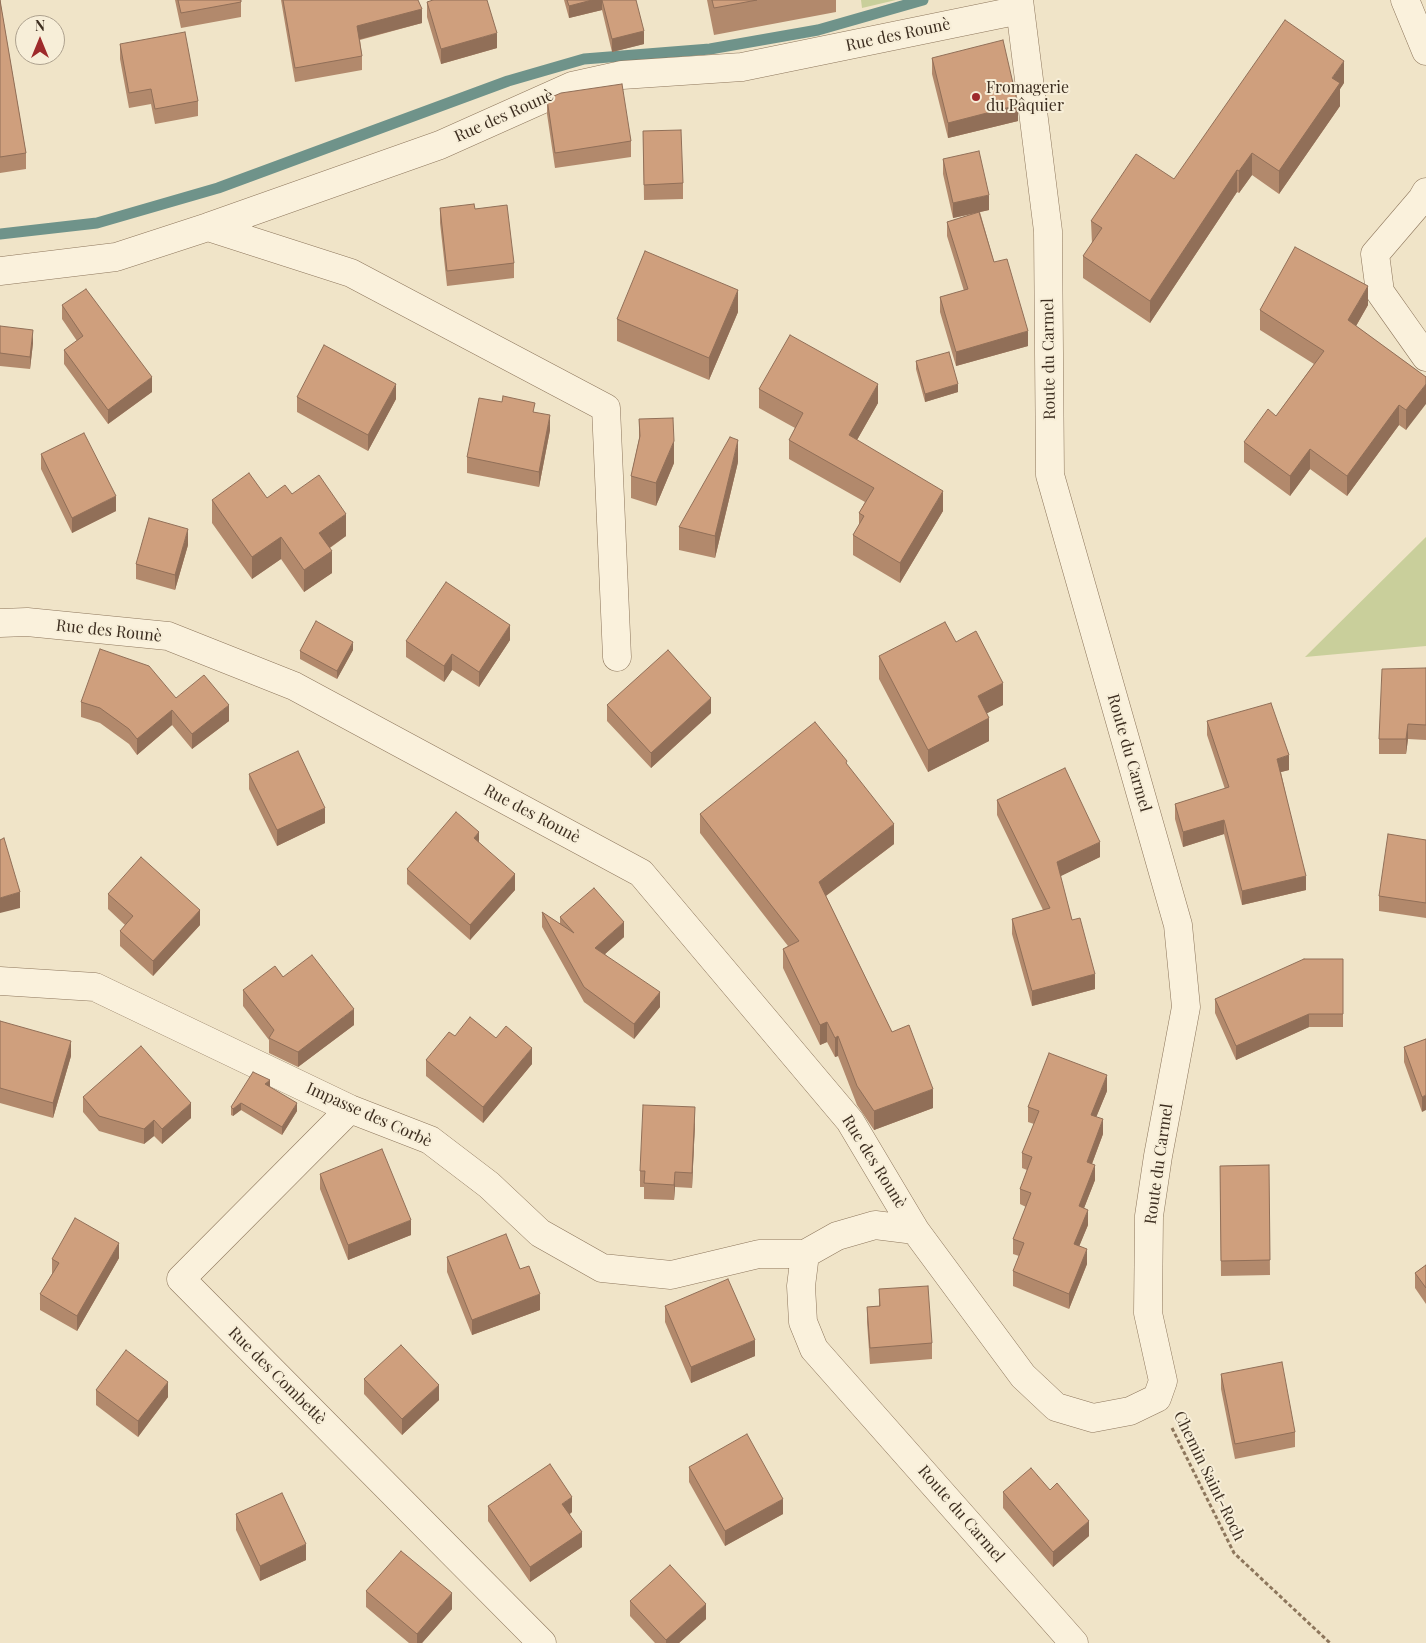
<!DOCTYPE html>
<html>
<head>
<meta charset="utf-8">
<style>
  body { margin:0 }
  #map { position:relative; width:1426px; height:1643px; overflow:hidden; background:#f0e4c8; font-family:"Playfair Display",serif }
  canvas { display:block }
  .north { position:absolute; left:15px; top:15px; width:50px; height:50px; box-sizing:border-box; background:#f7eed8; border:1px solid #ada18e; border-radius:50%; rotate:0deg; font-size:14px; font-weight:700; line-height:20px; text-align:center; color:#3d2e20 }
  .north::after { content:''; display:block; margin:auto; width:18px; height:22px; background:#9e2a2b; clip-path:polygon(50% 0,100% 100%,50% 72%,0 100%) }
</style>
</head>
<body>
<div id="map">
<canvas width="1426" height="1643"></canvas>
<div class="north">N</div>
</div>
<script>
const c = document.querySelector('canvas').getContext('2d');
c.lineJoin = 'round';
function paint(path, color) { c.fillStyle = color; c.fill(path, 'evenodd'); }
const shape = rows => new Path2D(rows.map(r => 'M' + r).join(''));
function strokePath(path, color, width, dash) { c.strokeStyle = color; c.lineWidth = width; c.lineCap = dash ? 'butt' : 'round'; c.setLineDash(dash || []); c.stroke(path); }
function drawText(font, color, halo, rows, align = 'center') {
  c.font = font + ' "Playfair Display",serif'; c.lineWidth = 4; c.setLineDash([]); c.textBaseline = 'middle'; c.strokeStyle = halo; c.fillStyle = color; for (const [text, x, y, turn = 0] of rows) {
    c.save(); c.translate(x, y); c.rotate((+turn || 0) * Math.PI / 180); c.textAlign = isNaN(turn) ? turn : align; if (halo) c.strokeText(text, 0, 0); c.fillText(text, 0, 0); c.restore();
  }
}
paint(shape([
  [861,0,896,0,862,8],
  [1426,537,1426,646,1305,657]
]), '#c9cf9b');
strokePath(shape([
  [0,234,97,223,218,188,508,81,584,59,710,49,818,30,923,0]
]), '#6f938a', 11);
const minor = shape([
  [1019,0,1048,231,1050,475,1178,925,1186,1007,1158,1156,1149,1216,1148,1313,1163,1381,1157,1398,1130,1411,1093,1418,1056,1407,1023,1376,915,1230,875,1225,837,1236,805,1254,801,1286,803,1322,814,1349,1074,1643],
  [1405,0,1426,51],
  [1426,192,1422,199,1375,254,1380,292,1426,357],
  [208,227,351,273,606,408,617,657],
  [0,271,116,257,208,227,440,145,572,86,622,75,742,67,1020,10],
  [0,623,27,622,168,636,294,686,641,873,850,1121,915,1230],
  [0,981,95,987,350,1109,430,1140,489,1185,540,1233,602,1268,671,1275,759,1254,805,1254],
  [350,1109,181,1279,542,1643]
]);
strokePath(minor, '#8d765c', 29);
strokePath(shape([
  [1172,1428,1234,1553,1330,1643]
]), '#8d765c', 3, [4, 2.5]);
strokePath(minor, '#faf1dc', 28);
paint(shape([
  [0,0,26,153,26,169,0,173],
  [175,0,241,0,241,17,181,28],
  [281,0,418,0,422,23,360,40,362,56,362,70,295,82],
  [564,0,636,0,644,44,612,52,602,10,569,18],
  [707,0,836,0,836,12,714,35],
  [427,2,497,48,441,64,427,17],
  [120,44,198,101,198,116,155,124,151,104,129,108,120,59],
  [932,58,1018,121,948,138,932,74],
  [1344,83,1340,89,1340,106,1279,194,1252,175,1239,193,1237,192,1150,323,1083,278,1083,256,1092,244,1091,221,1174,179],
  [547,99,631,141,631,157,555,168,547,114],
  [643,131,683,183,683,199,644,200],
  [943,159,989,210,980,212,994,262,1028,346,956,366,940,312,940,297,964,291,947,236,947,222,976,213,953,218,943,174],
  [440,208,475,209,514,263,514,278,447,286,440,223],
  [62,305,152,392,108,424,64,364,64,350,77,341,62,319],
  [1368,305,1356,326,1426,377,1406,430,1399,425,1347,496,1310,469,1290,496,1244,462,1244,442,1276,416,1314,364,1260,330,1260,310],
  [738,312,709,380,617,341,617,319],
  [0,326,33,343,30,369,0,366],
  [916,361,958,392,925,402,916,369],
  [759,389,878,403,857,440,943,511,900,583,853,555,853,535,859,525,859,513,865,502,789,459,789,440,795,428,759,408],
  [297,397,396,399,368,451,297,412],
  [535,412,550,430,539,487,467,473,467,457],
  [639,419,674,463,656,506,631,498,631,476,639,439],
  [41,454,116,511,72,533,41,469],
  [738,462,715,558,679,550,679,527],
  [292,494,346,536,330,548,332,573,304,592,281,559,252,579,212,523,212,500,267,498],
  [188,545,175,590,136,579,136,564],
  [510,640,479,687,452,670,444,682,406,657,406,641],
  [956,642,1003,705,987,713,989,741,928,772,879,679,879,656],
  [353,650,337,679,300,659,300,651],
  [1426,668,1426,740,1408,739,1406,754,1379,754,1379,739],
  [176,698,229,721,192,749,172,725,137,755,129,744,100,723,81,717,81,702],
  [607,705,711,713,651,768,607,721],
  [1207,721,1289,770,1281,772,1306,890,1242,905,1224,834,1183,847,1175,819,1175,804,1225,789,1207,735],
  [847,765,894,844,826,896,892,1032,933,1108,874,1130,857,1105,838,1056,835,1057,827,1042,820,1045,783,968,783,949,788,946,700,833,700,814],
  [249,774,325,823,277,846,249,789],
  [997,800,1100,857,1060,876,1072,920,1095,989,1032,1006,1012,934,1012,919,1043,910,997,815],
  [1426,840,1426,918,1379,911,1379,896],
  [407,869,515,890,470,940,407,884],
  [108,894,200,925,153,976,120,946,120,931,125,925,108,909],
  [542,912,560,924,560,917,624,937,605,954,660,1007,634,1039,584,1002,542,927],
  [1343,959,1343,1027,1309,1027,1236,1060,1215,1013,1215,999],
  [283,977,354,1025,298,1067,269,1053,269,1040,243,1006,243,990],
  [0,1021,71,1056,53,1118,0,1103],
  [455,1036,496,1038,532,1064,483,1123,426,1076,426,1060],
  [1426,1039,1422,1112,1404,1062,1404,1047],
  [270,1087,297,1111,282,1135,241,1110,233,1116,231,1115,231,1107],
  [1107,1091,1096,1117,1103,1134,1092,1164,1095,1180,1084,1208,1088,1225,1079,1246,1087,1264,1069,1309,1013,1286,1013,1271,1019,1256,1013,1254,1013,1239,1026,1207,1020,1204,1020,1189,1027,1170,1022,1168,1022,1153,1034,1124,1028,1122,1028,1107],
  [83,1097,191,1118,162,1144,154,1136,144,1144,99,1131,83,1112],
  [695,1123,692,1188,675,1187,674,1200,644,1199,644,1187,640,1187,640,1171],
  [1269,1165,1270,1275,1221,1276,1220,1166],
  [320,1174,411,1235,348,1260,320,1189],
  [447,1257,520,1269,540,1310,472,1335,447,1272],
  [119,1258,77,1331,40,1310,40,1294,52,1274,52,1259],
  [1426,1265,1426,1304,1415,1288,1415,1273],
  [879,1289,932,1343,932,1359,870,1364,867,1322,867,1307,879,1306],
  [665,1306,755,1356,691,1383,665,1322],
  [1221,1374,1295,1432,1295,1447,1235,1459,1221,1389],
  [364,1379,439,1400,402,1435,364,1394],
  [96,1390,168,1397,138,1437,96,1405],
  [689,1467,783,1514,725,1546,689,1482],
  [1050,1490,1089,1536,1053,1567,1003,1508,1003,1492],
  [488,1506,572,1512,570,1514,582,1547,530,1582,488,1521],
  [236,1514,306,1560,260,1581,236,1530],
  [366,1591,452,1609,422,1643,409,1643,366,1607],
  [630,1601,706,1619,679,1643,655,1643,630,1616]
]), '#b2896c');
paint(shape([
  [592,0,602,0,602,10,569,18,569,6],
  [422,9,422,23,357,40,357,26],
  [644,31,644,44,612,52,612,39],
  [497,33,497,48,441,64,441,49],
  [1344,61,1344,83,1340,89,1340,106,1279,194,1279,171,1332,78],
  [1018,105,1018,121,948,138,948,123],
  [1252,153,1252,175,1239,193,1239,171],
  [1237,170,1237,192,1150,323,1150,301],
  [989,195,989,210,953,218,953,203],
  [1368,286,1368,305,1348,340,1348,320],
  [738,290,738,312,709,380,709,358],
  [33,330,33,343,30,369,30,357],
  [1028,331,1028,346,956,366,956,352],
  [152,377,152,392,108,424,108,410],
  [396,384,396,399,368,451,368,435],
  [878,384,878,403,849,454,849,435],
  [958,384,958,392,925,402,925,394],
  [1426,384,1426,404,1406,430,1406,410],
  [1399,405,1399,425,1347,496,1347,476],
  [550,415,550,430,539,487,539,472],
  [738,440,738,462,715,558,715,536],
  [674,441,674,463,656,506,656,483],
  [1310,449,1310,469,1290,496,1290,476],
  [943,491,943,511,900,583,900,563],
  [116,496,116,511,72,533,72,518],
  [346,514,346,536,319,555,319,533],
  [188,529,188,545,175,590,175,575],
  [281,537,281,559,252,579,252,557],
  [332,551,332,573,304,592,304,570],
  [510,625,510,640,479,687,479,672],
  [353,642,353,650,337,679,337,671],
  [452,654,452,670,444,682,444,666],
  [1003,683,1003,705,978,718,978,696],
  [711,698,711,713,651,768,651,753],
  [229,705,229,721,192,749,192,734],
  [172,710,172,725,137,755,137,739],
  [989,718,989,741,928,772,928,750],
  [1408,724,1408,739,1406,754,1406,739],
  [1289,755,1289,770,1277,773,1277,759],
  [325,808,325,823,277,846,277,830],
  [1224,820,1224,834,1183,847,1183,832],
  [894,824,894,844,819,901,819,882],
  [479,832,479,847,474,838],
  [1100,842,1100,857,1057,878,1057,862],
  [515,874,515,890,470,940,470,925],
  [1306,876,1306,890,1242,905,1242,891],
  [20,892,20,908,0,913,0,898],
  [200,910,200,925,153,976,153,961],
  [624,922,624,937,595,963,595,948],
  [1095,974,1095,989,1032,1006,1032,991],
  [660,992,660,1007,634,1039,634,1024],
  [354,1009,354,1025,298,1067,298,1052],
  [1309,1014,1309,1027,1236,1060,1236,1046],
  [827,1022,827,1042,820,1045,820,1025],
  [838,1036,838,1056,835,1057,835,1038],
  [71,1041,71,1056,53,1118,53,1103],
  [532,1048,532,1064,483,1123,483,1107],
  [1107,1075,1107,1091,1091,1130,1091,1115],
  [270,1080,270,1088,265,1084],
  [933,1089,933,1108,874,1130,874,1111],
  [1426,1095,1426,1110,1422,1112,1422,1097],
  [191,1103,191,1118,162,1144,162,1129],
  [241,1103,241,1110,233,1116,233,1109],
  [297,1103,297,1111,282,1135,282,1127],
  [695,1107,695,1123,692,1188,692,1173],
  [1103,1119,1103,1134,1087,1177,1087,1162],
  [154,1120,154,1136,144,1144,144,1129],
  [1095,1165,1095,1180,1079,1221,1079,1206],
  [675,1172,675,1187,674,1200,674,1185],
  [1088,1210,1088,1225,1074,1259,1074,1244],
  [411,1220,411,1235,348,1260,348,1245],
  [119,1243,119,1258,77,1331,77,1316],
  [1087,1249,1087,1264,1069,1309,1069,1294],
  [540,1294,540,1310,472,1335,472,1320],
  [755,1340,755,1356,691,1383,691,1367],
  [168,1382,168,1397,138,1437,138,1421],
  [439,1385,439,1400,402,1435,402,1419],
  [572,1497,572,1512,562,1519,562,1504],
  [783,1499,783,1514,725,1546,725,1531],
  [1089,1521,1089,1536,1053,1567,1053,1552],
  [582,1532,582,1547,530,1582,530,1567],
  [306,1544,306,1560,260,1581,260,1566],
  [452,1593,452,1609,422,1643,417,1643,417,1634],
  [706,1604,706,1619,679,1643,666,1643,666,1640]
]), '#916f58');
const building = shape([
  [0,0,26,153,0,157,0,0],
  [178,0,241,0,241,2,181,13,178,0],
  [283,0,418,0,422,9,357,26,362,56,295,68,283,0],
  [433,0,487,0,497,33,441,49,427,2,433,0],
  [567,0,592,0,569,6,567,0],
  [602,0,636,0,644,31,612,39,602,0],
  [712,0,757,0,714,8,712,0],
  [1285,20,1344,61,1332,78,1340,83,1279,171,1252,153,1239,171,1237,170,1150,301,1083,256,1102,228,1091,221,1136,154,1174,179,1285,20],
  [185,32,198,101,155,109,151,89,129,93,120,44,185,32],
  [1003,40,1018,105,948,123,932,58,1003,40],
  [622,84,631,141,555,153,547,99,561,93,622,84],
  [681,130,683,183,644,185,643,131,681,130],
  [979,151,989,195,953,203,943,159,979,151],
  [474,204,475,209,507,205,514,263,447,271,440,208,474,204],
  [979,212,994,262,1007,259,1028,331,956,352,940,297,968,289,947,222,979,212],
  [1295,247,1368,286,1348,320,1426,377,1426,384,1406,410,1399,405,1347,476,1310,449,1290,476,1244,442,1268,409,1276,416,1324,351,1260,310,1295,247],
  [645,251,738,290,709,358,617,319,645,251],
  [86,289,152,377,108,410,64,350,83,336,62,305,86,289],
  [0,326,33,330,30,357,0,353,0,326],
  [790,335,878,384,849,435,943,491,900,563,853,535,864,516,859,513,874,488,789,440,803,413,759,389,790,335],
  [324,345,396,384,368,435,297,397,324,345],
  [949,352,958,384,925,394,916,361,949,352],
  [503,396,535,403,533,412,550,415,539,472,467,457,479,398,502,402,503,396],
  [673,418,674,441,656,483,631,476,640,436,639,419,673,418],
  [84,433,116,496,72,518,41,454,84,433],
  [730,437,738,440,715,536,679,527,730,437],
  [249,473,267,498,285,485,292,494,319,475,346,514,319,533,332,551,304,570,281,537,252,557,212,500,249,473],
  [149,518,188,529,175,575,136,564,149,518],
  [446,582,510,625,479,672,452,654,444,666,406,641,446,582],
  [316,621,353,642,337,671,300,651,316,621],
  [945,622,956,642,976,631,1003,683,978,696,989,718,928,750,879,656,945,622],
  [100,649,149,666,176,698,204,675,229,705,192,734,172,710,137,739,129,729,100,708,81,702,100,649],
  [668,650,711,698,651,753,607,705,668,650],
  [1426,668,1426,725,1408,724,1406,739,1379,739,1382,669,1426,668],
  [1271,703,1289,755,1277,759,1306,876,1242,891,1224,820,1183,832,1175,804,1229,787,1207,721,1271,703],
  [815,722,847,761,846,763,894,824,819,882,892,1032,909,1025,933,1089,874,1111,857,1086,838,1036,835,1038,827,1022,820,1025,783,949,799,941,700,814,815,722],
  [298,751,325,808,277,830,249,774,298,751],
  [1065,768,1100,842,1057,862,1072,920,1080,918,1095,974,1032,991,1012,919,1050,908,997,800,1065,768],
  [456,812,479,832,474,838,515,874,470,925,407,869,456,812],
  [1388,834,1426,840,1426,903,1379,896,1388,834],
  [4,838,20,892,0,898,0,840,4,838],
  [141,857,200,910,153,961,120,931,133,916,108,894,141,857],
  [594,888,624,922,595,948,660,992,634,1024,584,987,542,912,574,933,560,917,594,888],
  [312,955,354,1009,298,1052,269,1038,274,1030,243,990,275,966,283,977,312,955],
  [1304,959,1343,959,1343,1014,1309,1014,1236,1046,1215,999,1304,959],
  [470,1017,496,1038,506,1026,532,1048,483,1107,426,1060,449,1032,455,1036,470,1017],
  [0,1021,71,1041,53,1103,0,1088,0,1021],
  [1426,1039,1426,1095,1422,1097,1404,1047,1426,1039],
  [141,1046,191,1103,162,1129,154,1120,144,1129,99,1116,83,1097,141,1046],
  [1049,1053,1107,1075,1091,1115,1103,1119,1087,1162,1095,1165,1079,1206,1088,1210,1074,1244,1087,1249,1069,1294,1013,1271,1024,1243,1013,1239,1031,1193,1020,1189,1032,1157,1022,1153,1039,1111,1028,1107,1049,1053],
  [253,1072,270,1080,265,1084,297,1103,282,1127,241,1103,233,1109,231,1107,253,1072],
  [643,1105,695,1107,692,1173,675,1172,674,1185,644,1183,645,1171,640,1171,643,1105],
  [382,1149,411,1220,348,1245,320,1174,382,1149],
  [1269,1165,1270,1260,1221,1261,1220,1166,1269,1165],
  [75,1218,119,1243,77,1316,40,1294,59,1263,52,1259,75,1218],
  [506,1234,520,1269,529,1266,540,1294,472,1320,447,1257,506,1234],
  [1426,1265,1426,1288,1415,1273,1426,1265],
  [728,1279,755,1340,691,1367,665,1306,728,1279],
  [928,1286,932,1343,870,1348,867,1307,880,1306,879,1289,928,1286],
  [401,1345,439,1385,402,1419,364,1379,401,1345],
  [126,1350,168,1382,138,1421,96,1390,126,1350],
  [1282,1362,1295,1432,1235,1444,1221,1374,1282,1362],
  [747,1434,783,1499,725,1531,689,1467,747,1434],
  [550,1464,572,1497,562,1504,582,1532,530,1567,488,1506,550,1464],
  [1031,1468,1050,1490,1057,1483,1089,1521,1053,1552,1003,1492,1031,1468],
  [282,1493,306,1544,260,1566,236,1514,282,1493],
  [401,1551,452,1593,417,1634,366,1591,401,1551],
  [670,1565,706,1604,666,1640,630,1601,670,1565]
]);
paint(building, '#cf9f7d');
strokePath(building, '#916f58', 1);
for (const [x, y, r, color] of [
  [976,97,5,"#9e2a2b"]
]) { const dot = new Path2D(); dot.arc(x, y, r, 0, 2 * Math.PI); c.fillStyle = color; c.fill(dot); strokePath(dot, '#f7eed8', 2); }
drawText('16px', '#3d2e20', '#f7eed8', [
  ["Rue des Rounè",898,35,-12],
  ["Rue des Rounè",504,116,-24],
  ["Route du Carmel",1049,359,-91],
  ["Rue des Rounè",109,631,6],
  ["Route du Carmel",1129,753,74],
  ["Rue des Rounè",532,814,28],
  ["Impasse des Corbè",369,1115,24],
  ["Rue des Rounè",874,1162,58],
  ["Route du Carmel",1159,1164,-82],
  ["Rue des Combettè",277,1376,45],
  ["Chemin Saint-Roch",1209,1476,64],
  ["Route du Carmel",961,1514,49]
]);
drawText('16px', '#3d2e20', '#f7eed8', [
  ["Fromagerie",986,88],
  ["du Pâquier",986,106]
], 'left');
</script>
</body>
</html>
